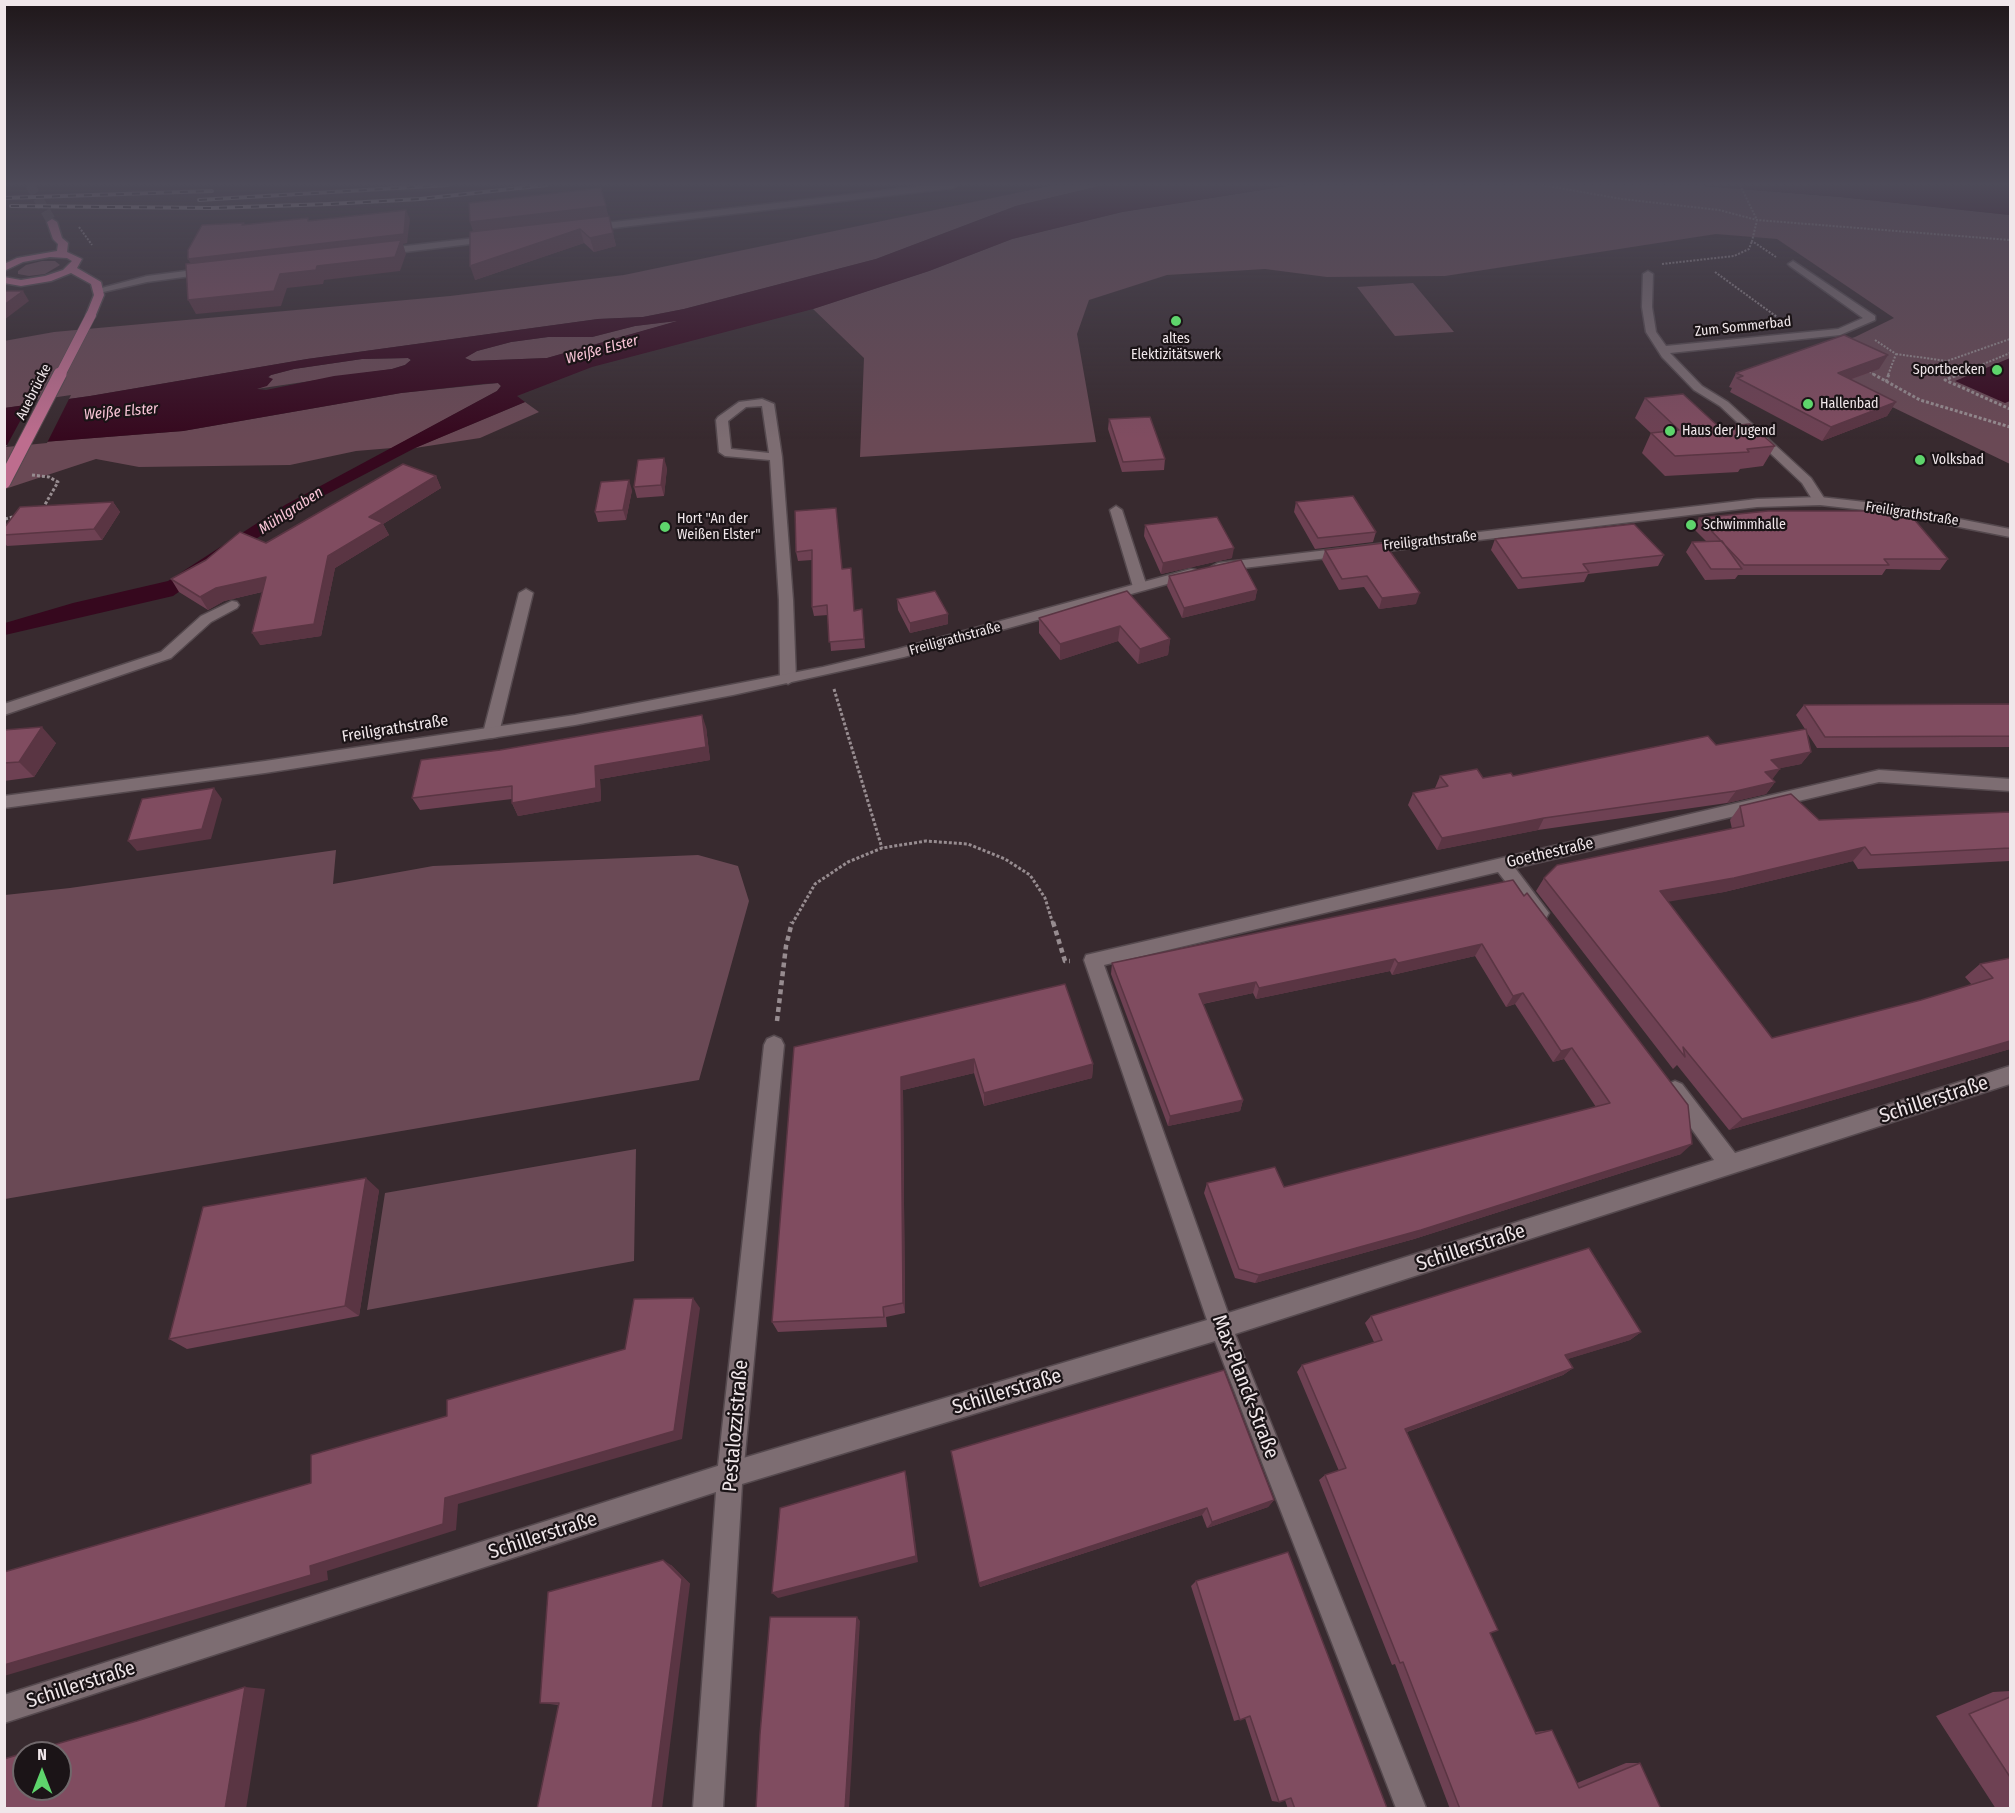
<!DOCTYPE html>
<html>
<head>
<meta charset="utf-8">
<style>
  body { margin:0 }
  #map { position:relative; width:2015px; height:1813px; overflow:hidden; background:#382a2f; font-family:"Fira Sans Condensed",sans-serif }
  canvas { display:block }
  .frame { position:absolute; inset:0; border:6px solid #f0e7ea; pointer-events:none }
  .north { position:absolute; left:12px; top:1741px; width:60px; height:60px; box-sizing:border-box; background:#1b1417; border:2px solid #70686b; border-radius:50%; rotate:0deg; font-size:16px; font-weight:700; line-height:24px; text-align:center; color:#f0e7ea }
  .north::after { content:''; display:block; margin:auto; width:21px; height:27px; background:#5ed56c; clip-path:polygon(50% 0,100% 100%,50% 72%,0 100%) }
</style>
</head>
<body>
<div id="map">
<canvas width="2015" height="1813"></canvas>
<div class="frame"></div>
<div class="north">N</div>
</div>
<script>
const c = document.querySelector('canvas').getContext('2d');
c.lineJoin = 'round';
function paint(path, color) { c.fillStyle = color; c.fill(path, 'evenodd'); }
const shape = rows => new Path2D(rows.map(r => 'M' + r).join(''));
function strokePath(path, color, width, dash) { c.strokeStyle = color; c.lineWidth = width; c.lineCap = dash ? 'butt' : 'round'; c.setLineDash(dash || []); c.stroke(path); }
function drawText(font, color, halo, rows, align = 'center') {
  c.font = font + ' "Fira Sans Condensed",sans-serif'; c.lineWidth = 4.5; c.setLineDash([]); c.textBaseline = 'middle'; c.strokeStyle = halo; c.fillStyle = color; for (const [text, x, y, turn = 0] of rows) {
    c.save(); c.translate(x, y); c.rotate((+turn || 0) * Math.PI / 180); c.textAlign = isNaN(turn) ? turn : align; if (halo) c.strokeText(text, 0, 0); c.fillText(text, 0, 0); c.restore();
  }
}
paint(shape([
  [1054,185,1104,185,1016,206,876,259,684,309,643,317,598,319,307,359,90,396,5,408,4,341,54,332,450,296,624,275],
  [1293,185,1691,185,1841,197,2010,215,2010,464,1791,358,1855,337,1894,318,1777,239,1716,234,1445,276,1327,277,1265,269,1167,275,1089,300,1077,334,1096,442,860,457,864,358,813,309,929,271,1012,239,1122,212],
  [42,261,55,261,60,265,45,274,29,276,18,274,18,271,26,265],
  [1413,283,1454,332,1395,336,1357,287],
  [682,320,547,358,472,361,464,358,477,351,511,342,548,337,592,337,635,326],
  [408,358,411,360,405,365,392,369,256,389,271,375,294,369,362,359],
  [498,383,501,386,497,391,392,448,356,451,290,465,139,467,96,459,5,489,5,445,183,431,401,393],
  [525,402,539,412,480,438,415,448],
  [336,850,333,884,433,866,698,855,738,866,749,901,699,1080,5,1199,5,895,70,888],
  [636,1149,634,1261,367,1310,385,1193]
]), '#6a4955');
paint(shape([
  [1104,185,1293,185,1122,212,1012,239,929,271,813,309,592,367,517,396,525,402,415,448,304,506,173,596,5,635,5,623,73,603,168,581,285,505,497,391,501,386,498,383,483,384,401,393,183,431,5,445,4,408,90,396,307,359,598,319,643,317,684,309,876,259,1016,206],
  [677,321,547,358,472,361,465,358,477,351,511,342,548,337,592,337,635,326],
  [408,358,411,360,405,365,392,369,334,376,266,390,257,389,267,386,273,379,268,377,271,375,294,369,362,359],
  [1691,185,2010,186,2010,215,1841,197],
  [2010,358,2010,401,2005,403,1955,381]
]), '#36081e');
paint(shape([
  [71,395,47,443,6,447,31,401]
]), '#382a2f');
strokePath(shape([
  [30,185,52,222]
]), '#54464b', 10, [10, 5]);
const lane = shape([
  [1793,261,1875,316,1875,320,1840,335,1670,353,1702,386,1728,402,1811,478,1826,501,1820,505,1815,504,1802,483,1720,406,1694,390,1662,357,1646,332,1642,307,1643,274,1648,271,1653,274,1652,307,1656,332,1666,346,1838,329,1863,318,1790,266,1788,264,1793,261],
  [762,399,774,404,782,457,793,600,796,679,788,684,780,679,779,600,770,460,725,456,719,452,716,420,718,417,739,402,762,399],
  [762,406,769,453,731,449,728,421,746,407,762,406],
  [1116,506,1122,510,1147,587,1145,590,1135,590,1133,587,1110,510,1116,506],
  [526,589,533,593,499,733,497,737,491,738,485,737,483,733,519,593,526,589],
  [774,1036,781,1039,784,1045,743,1475,739,1484,730,1488,721,1484,717,1475,764,1045,767,1039,774,1036]
]);
const street = shape([
  [931,185,957,185,953,188,588,231,583,228,588,225,931,185],
  [492,236,495,237,495,241,380,255,375,252,380,249,492,236],
  [209,268,214,271,213,273,147,282,99,293,94,290,147,276,209,268],
  [232,601,237,602,239,605,237,608,211,622,171,658,4,715,4,704,161,652,201,616,232,601],
  [1879,770,2010,779,2010,791,1879,782,1515,868,1549,913,1546,918,1540,920,1534,918,1498,872,1104,965,1228,1313,1714,1160,1668,1096,1665,1090,1668,1084,1675,1081,1682,1084,1735,1153,2010,1066,2010,1084,1235,1334,1426,1808,1396,1808,1215,1341,742,1484,723,1808,693,1808,716,1492,4,1723,4,1695,730,1462,1207,1320,1084,960,1086,955,1879,770]
]);
const secondary = shape([
  [1820,497,1883,504,2010,529,2010,537,1883,512,1820,505,1757,507,1218,571,1211,567,1218,563,1757,499,1820,497],
  [1191,569,1196,570,1198,573,1196,576,904,657,733,695,575,725,265,773,4,808,4,796,265,761,575,715,823,667,898,649,1191,569]
]);
const primary = shape([
  [52,219,57,222,62,238,68,243,67,252,82,259,77,268,101,282,104,295,95,317,86,315,94,295,91,284,71,273,51,281,21,286,4,283,4,277,21,280,45,276,63,270,72,261,67,258,50,257,23,262,4,271,4,264,17,258,57,251,58,244,53,239,47,222,52,219]
]);
strokePath(lane, '#55494e', 3);
strokePath(street, '#55494e', 3);
strokePath(secondary, '#55494e', 3);
strokePath(primary, '#55494e', 3);
strokePath(shape([
  [1542,185,1622,199,1719,210,1757,220,2010,240],
  [1740,185,1757,220,1752,241,1776,257],
  [79,227,92,245],
  [1662,264,1734,256,1749,249,1752,241],
  [1715,272,1777,317],
  [1875,340,1896,354,1888,375],
  [1896,354,1947,361,2010,339],
  [1866,370,1875,375],
  [1957,375,2010,353]
]), '#978c90', 2, [2, 1.5]);
strokePath(shape([
  [1873,374,1920,400,2010,427],
  [1960,374,1945,380,2010,409],
  [1886,382,1889,374],
  [32,475,49,477,58,482,43,508],
  [5,519,17,516],
  [834,689,882,848],
  [792,924,815,884,848,862,882,848,926,841,968,844,1005,859,1030,875,1045,898,1053,924]
]), '#978c90', 3, [3, 2]);
strokePath(shape([
  [1053,922,1065,961,1070,961],
  [777,1021,786,946,792,922]
]), '#978c90', 4.5, [5, 4]);
paint(lane, '#7d6d72');
paint(street, '#7d6d72');
paint(secondary, '#7d6d72');
paint(primary, '#bd6d8e');
const rail = shape([
  [4,198,212,191],
  [199,200,448,185],
  [11,206,212,208,329,204,420,199,547,185]
]);
strokePath(rail, '#b6abaf', 4);
strokePath(rail, '#1b1417', 2, [8]);
const primaryBridgeFar1 = shape([
  [60,375,91,315]
]);
const primaryBridge = shape([
  [4,482,60,374]
]);
strokePath(primaryBridgeFar1, '#55494e', 11, []);
strokePath(primaryBridge, '#55494e', 15, []);
strokePath(primaryBridgeFar1, '#bd6d8e', 10);
strokePath(primaryBridge, '#bd6d8e', 13);
paint(shape([
  [601,188,616,246,594,252,584,243,475,280,473,232],
  [1888,355,1879,369,1850,380,1896,402,1887,416,1822,441,1730,392,1732,388,1729,387,1736,373],
  [1645,398,1719,427,1775,446,1763,466,1740,469,1738,472,1665,476,1642,453,1651,433,1635,418],
  [1109,419,1165,459,1164,470,1122,472,1108,429],
  [667,468,664,496,637,498,634,487],
  [436,476,441,488,383,524,389,535,335,568,321,636,260,645,262,592,224,601,208,610,179,592,171,579],
  [632,490,626,520,598,522,595,512],
  [113,502,120,512,102,540,7,546,4,542,4,528],
  [1296,502,1376,532,1373,542,1315,549,1294,512],
  [836,508,842,569,851,568,854,610,862,609,865,648,831,651,828,615,814,616,812,607,812,560,798,561,796,552],
  [1699,518,1948,559,1940,570,1886,569,1882,575,1738,575,1735,579,1705,580,1686,552,1692,542,1706,541,1694,529],
  [1145,525,1232,558,1161,574,1144,536],
  [1495,539,1664,555,1658,566,1588,574,1584,582,1518,589,1491,550],
  [1325,550,1416,604,1379,609,1364,587,1339,590,1322,560],
  [1169,576,1257,590,1255,600,1182,618,1167,586],
  [1127,591,1170,639,1168,655,1138,664,1118,641,1060,660,1039,633,1039,618],
  [897,599,948,614,948,624,910,633,898,610],
  [2010,704,2010,747,1817,748,1806,731,1811,752,1801,764,1780,768,1772,779,1775,782,1766,794,1727,803,1538,830,1437,850,1408,805,1413,793,1436,789,1435,788,1440,776,1483,778,1513,776,1716,745,1805,729,1796,715,1804,705],
  [706,727,710,760,600,779,601,801,518,816,512,803,512,799,420,810,412,798],
  [4,730,56,743,34,777,4,781],
  [1740,806,1819,820,2010,812,2010,861,1858,869,1853,861,1724,892,1667,901,1772,1038,1921,1000,1972,985,1965,977,1980,964,2010,958,2010,1049,1729,1130,1677,1065,1673,1069,1536,891,1544,878,1732,829,1730,820],
  [1513,880,1681,1154,1414,1239,1255,1283,1235,1278,1204,1193,1207,1183,1284,1187,1596,1107,1564,1059,1553,1062,1515,1004,1506,1007,1475,956,1392,975,1390,971,1256,999,1253,993,1203,1004,1243,1100,1240,1111,1168,1126,1111,974,1112,963],
  [794,1047,1093,1064,1092,1078,984,1106,974,1073,903,1090,905,1313,886,1317,887,1327,778,1332,772,1322],
  [379,1190,359,1316,187,1349,169,1339],
  [1371,1316,1641,1332,1630,1340,1567,1359,1573,1368,1563,1375,1407,1432,1490,1633,1535,1732,1552,1730,1577,1783,1626,1763,1640,1763,1661,1809,1450,1809,1395,1664,1392,1665,1319,1480,1325,1475,1339,1471,1297,1372,1302,1365,1374,1342,1365,1323],
  [951,1451,1274,1500,1268,1507,1207,1528,1202,1515,980,1587],
  [671,1565,690,1584,559,1705,540,1703],
  [1196,1581,1388,1809,1288,1809,1285,1800,1279,1802,1272,1801,1245,1718,1234,1721,1191,1586],
  [2010,1691,2010,1809,1996,1809,1936,1716,1993,1692]
]), '#6e4153');
paint(shape([
  [606,206,609,220,474,235,470,222],
  [406,210,410,219,407,243,403,244,406,254,400,271,324,280,323,284,287,288,281,306,196,314,188,300,280,274,317,266,193,268,188,259],
  [580,229,584,243,475,280,470,266],
  [613,233,616,246,594,252,590,238],
  [23,291,29,301,4,320,4,305],
  [1888,355,1879,369,1829,387,1838,373],
  [1896,402,1887,416,1822,441,1831,427],
  [664,458,667,468,664,496,661,485],
  [436,476,441,488,383,524,389,535,335,568,321,636,260,645,252,633,369,517],
  [629,480,632,490,626,520,623,510],
  [113,502,120,512,102,540,94,529],
  [1234,548,1232,558,1161,574,1163,563],
  [266,577,274,589,224,601,208,610,200,597,216,588],
  [1257,590,1255,600,1182,618,1184,608],
  [1420,593,1416,604,1379,609,1382,598],
  [948,614,948,624,910,633,910,623],
  [1120,626,1118,641,1060,660,1060,644],
  [1170,639,1168,655,1138,664,1140,649],
  [702,715,706,727,710,760,600,779,601,801,518,816,512,803,595,766],
  [42,727,56,743,34,777,19,762],
  [1811,752,1801,764,1762,772,1771,760],
  [1780,769,1771,781,1765,772],
  [1775,782,1766,794,1727,803,1736,791],
  [214,788,222,799,211,839,137,851,128,841],
  [1544,818,1538,830,1437,850,1442,838],
  [1865,847,1853,861,1724,892,1650,905,1660,891],
  [1482,944,1475,956,1392,975,1398,963],
  [1395,959,1390,971,1256,999,1259,988],
  [1256,982,1253,993,1197,1005,1199,994],
  [1523,993,1515,1004,1506,1007,1513,996],
  [2010,1041,2010,1049,1729,1130,1742,1119],
  [1572,1048,1564,1059,1553,1062,1561,1051],
  [974,1059,974,1073,903,1090,905,1313,903,1303,901,1077],
  [1093,1064,1092,1078,984,1106,984,1093],
  [1243,1100,1240,1111,1168,1126,1170,1116],
  [1692,1144,1681,1154,1414,1239,1255,1283,1259,1275],
  [366,1178,379,1190,359,1316,345,1306],
  [693,1298,700,1308,682,1439,458,1504,456,1530,327,1571,328,1580,4,1676,4,1665,310,1566,445,1498],
  [1641,1332,1630,1340,1555,1363,1565,1355],
  [1573,1368,1563,1375,1398,1435,1405,1429],
  [905,1471,907,1478,918,1562,778,1598,772,1593],
  [1274,1500,1268,1507,1207,1528,1212,1522],
  [1207,1508,1202,1515,980,1587,979,1583],
  [663,1560,671,1565,690,1584,662,1809,652,1809],
  [857,1617,860,1621,849,1809,845,1809],
  [245,1687,265,1689,246,1809,225,1809]
]), '#5a3543');
const building = shape([
  [601,188,606,206,470,222,469,203,601,188],
  [406,210,404,234,188,259,188,250,202,225,244,223,242,225,308,218,308,221,406,210],
  [609,216,613,233,590,238,580,229,470,266,470,232,609,216],
  [401,240,395,257,317,266,316,270,280,274,274,291,188,300,186,264,401,240],
  [4,291,23,291,4,305,4,291],
  [1844,335,1888,355,1838,373,1896,402,1831,427,1737,378,1743,376,1736,373,1844,335],
  [1683,394,1719,427,1750,424,1775,446,1747,449,1749,452,1675,456,1651,433,1679,430,1645,398,1683,394],
  [1150,417,1165,459,1123,462,1109,419,1150,417],
  [664,458,661,485,634,487,638,460,664,458],
  [403,464,436,476,369,517,383,523,328,556,314,624,252,633,266,577,216,588,200,597,171,579,206,560,240,532,266,543,403,464],
  [629,480,623,510,595,512,601,482,629,480],
  [1353,496,1376,532,1318,538,1296,502,1353,496],
  [113,502,94,529,4,535,4,528,20,507,113,502],
  [836,508,842,569,851,568,854,611,862,609,864,639,829,642,827,605,812,607,812,550,796,552,795,511,836,508],
  [1768,511,1907,511,1948,559,1884,559,1889,565,1744,565,1699,518,1768,511],
  [1217,517,1234,548,1163,563,1145,525,1217,517],
  [1634,524,1664,555,1583,564,1589,572,1522,578,1495,539,1634,524],
  [1722,541,1742,569,1711,569,1692,542,1722,541],
  [1384,543,1420,593,1382,598,1367,576,1342,579,1325,550,1384,543],
  [1241,560,1257,590,1184,608,1169,576,1241,560],
  [935,591,948,614,910,623,897,599,935,591],
  [1127,591,1170,639,1140,649,1120,626,1060,644,1039,618,1127,591],
  [2010,704,2010,736,1825,737,1804,705,2010,704],
  [702,715,706,747,595,766,596,788,512,803,512,786,412,798,421,760,500,750,702,715],
  [42,727,19,762,4,763,4,730,42,727],
  [1806,729,1811,752,1771,760,1780,769,1765,772,1775,782,1736,791,1544,818,1442,838,1413,793,1448,786,1440,776,1477,769,1483,778,1511,773,1513,776,1708,736,1716,745,1806,729],
  [214,788,202,829,128,841,142,799,214,788],
  [1791,794,1819,820,2010,812,2010,848,1871,855,1865,847,1734,878,1660,891,1772,1038,1921,1000,1993,978,1980,964,2010,958,2010,1041,1742,1119,1683,1047,1685,1057,1544,878,1557,865,1744,826,1740,806,1791,794],
  [1513,880,1524,896,1527,893,1688,1105,1692,1144,1421,1230,1259,1275,1239,1269,1207,1183,1275,1167,1284,1187,1610,1103,1572,1048,1561,1051,1523,993,1513,996,1482,944,1398,963,1395,959,1259,988,1256,982,1199,994,1243,1100,1170,1116,1112,963,1513,880],
  [1065,984,1093,1064,984,1093,974,1059,901,1077,903,1303,883,1307,884,1317,772,1322,794,1047,1065,984],
  [366,1178,345,1306,169,1339,203,1207,366,1178],
  [1589,1248,1641,1332,1565,1355,1573,1368,1405,1429,1498,1630,1490,1633,1536,1734,1552,1730,1579,1788,1640,1763,1661,1809,1460,1809,1403,1662,1400,1663,1325,1475,1346,1468,1302,1365,1382,1340,1371,1316,1589,1248],
  [693,1298,674,1431,445,1498,443,1524,310,1566,311,1575,4,1665,4,1572,311,1483,311,1455,447,1416,447,1400,625,1349,634,1299,693,1298],
  [1224,1370,1274,1500,1212,1522,1207,1508,979,1583,951,1451,1224,1370],
  [905,1471,916,1556,772,1593,780,1508,905,1471],
  [1288,1552,1387,1808,1388,1809,1295,1809,1291,1798,1279,1802,1250,1716,1240,1720,1196,1581,1288,1552],
  [663,1560,682,1579,652,1809,537,1809,559,1703,540,1703,548,1592,663,1560],
  [770,1617,857,1617,845,1809,756,1809,760,1734,770,1617],
  [245,1687,225,1809,4,1809,4,1759,24,1753,24,1789,60,1789,60,1753,25,1753,137,1721,245,1687],
  [2010,1697,2010,1777,1969,1714,2010,1697]
]);
paint(building, '#804c60');
strokePath(building, '#5a3543', 1.5);
const sky = c.createLinearGradient(0, 0, 0, 439);
sky.addColorStop(0, '#1f171a');
sky.addColorStop(0.42, '#4d4a58');
sky.addColorStop(1, '#4d4a5800');
c.fillStyle = sky;
c.fillRect(0, 0, 2015, 439);
for (const [x, y, r, color] of [
  [1176,321,6,"#5ed56c"],
  [1997,370,6,"#5ed56c"],
  [1808,404,6,"#5ed56c"],
  [1670,431,6,"#5ed56c"],
  [1920,460,6,"#5ed56c"],
  [1691,525,6,"#5ed56c"],
  [665,527,6,"#5ed56c"]
]) { const dot = new Path2D(); dot.arc(x, y, r, 0, 2 * Math.PI); c.fillStyle = color; c.fill(dot); strokePath(dot, '#1b1417', 2); }
drawText('14px', '#f0e7ea', '#1b1417', [
  ["Zum Sommerbad",1743,327,-6],
  ["Auebrücke",34,392,-63],
  ["Freiligrathstraße",1912,514,9],
  ["Freiligrathstraße",1430,541,-6],
  ["Freiligrathstraße",955,639,-15]
]);
drawText('14px', '#f0e7ea', '#1b1417', [
  ["altes",1176,339,"center"],
  ["Elektizitätswerk",1176,355,"center"],
  ["Sportbecken",1985,370,"right"],
  ["Hallenbad",1820,404],
  ["Haus der Jugend",1682,431],
  ["Volksbad",1932,460],
  ["Hort \"An der",677,519],
  ["Weißen Elster\"",677,535],
  ["Schwimmhalle",1703,525]
], 'left');
drawText('italic 15px', '#f8c4d6', '#1b1417', [
  ["Weiße Elster",602,350,-15],
  ["Weiße Elster",121,412,-5],
  ["Mühlgraben",291,511,-33]
]);
drawText('16px', '#f0e7ea', '#1b1417', [
  ["Freiligrathstraße",395,729,-9],
  ["Goethestraße",1550,853,-13]
]);
drawText('20px', '#f0e7ea', '#1b1417', [
  ["Schillerstraße",1934,1100,-18],
  ["Schillerstraße",1471,1248,-18],
  ["Max-Planck-Straße",1245,1387,69],
  ["Schillerstraße",1007,1392,-17],
  ["Pestalozzistraße",736,1426,-85],
  ["Schillerstraße",543,1536,-18],
  ["Schillerstraße",81,1685,-18]
]);
</script>
</body>
</html>
